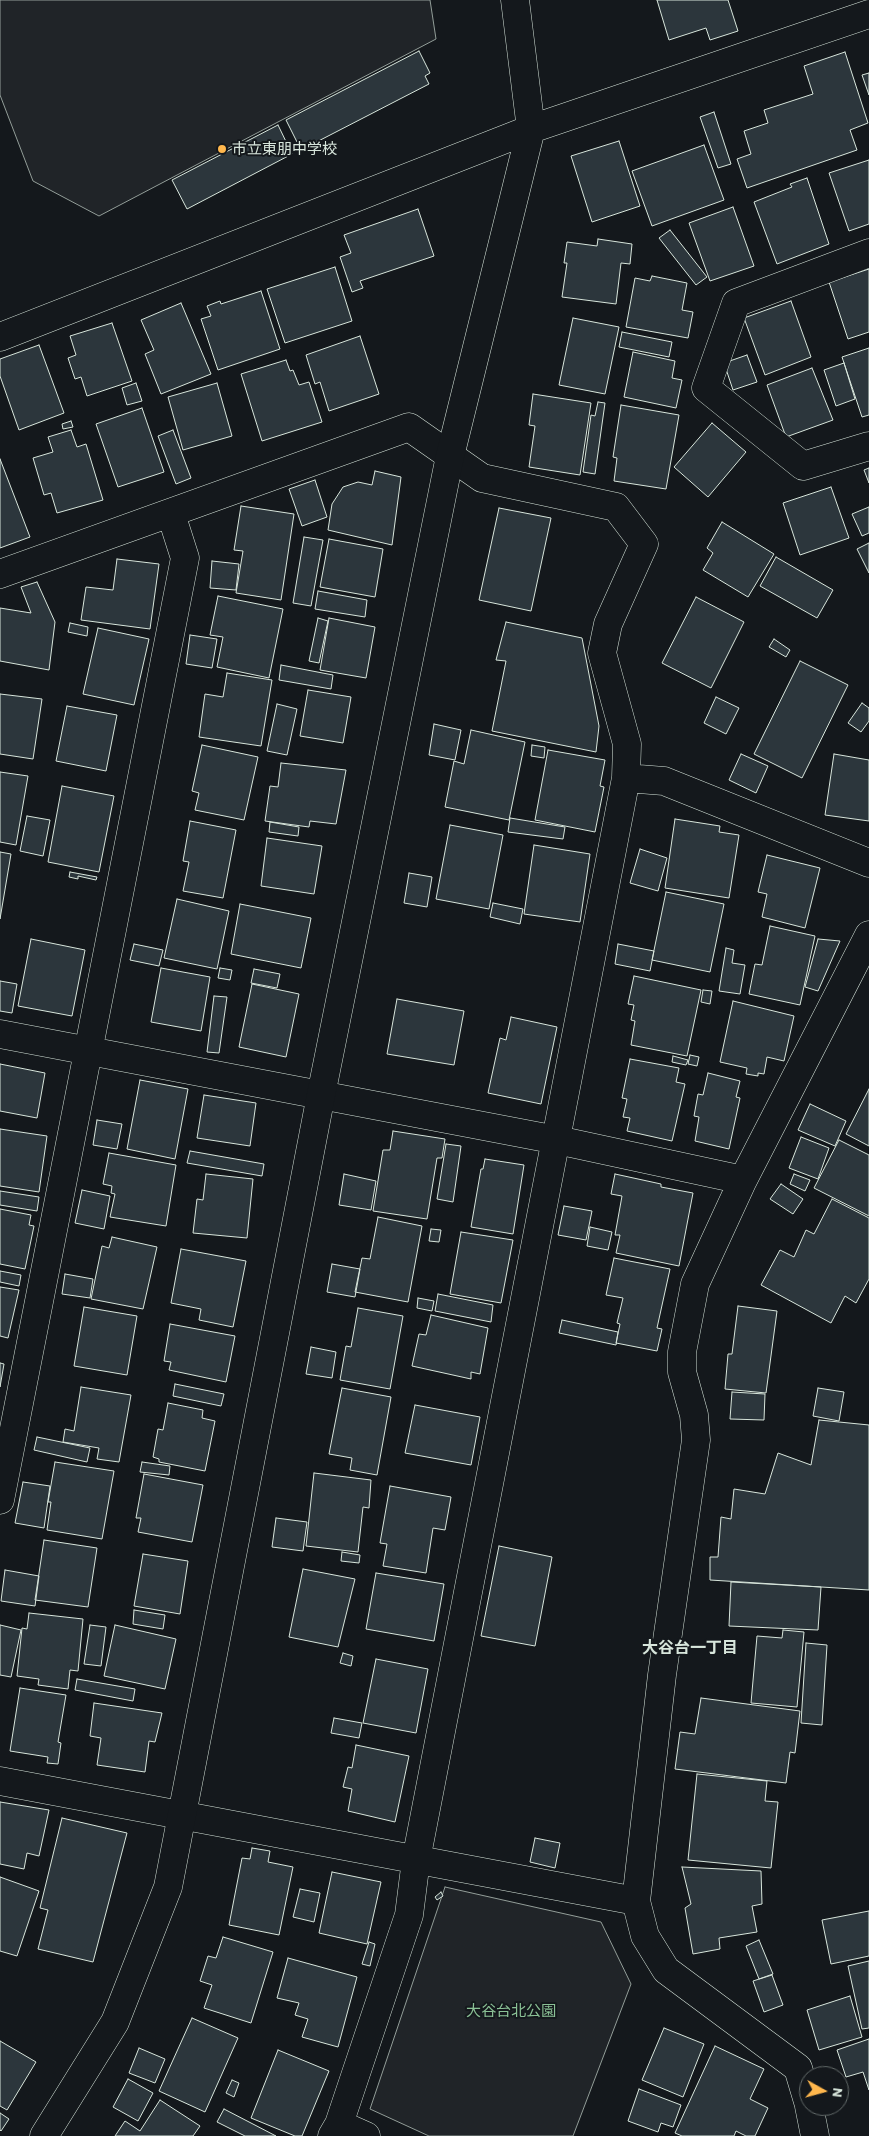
<!DOCTYPE html>
<html>
<head>
<meta charset="utf-8">
<style>
  body { margin:0 }
  #map { position:relative; width:869px; height:2136px; overflow:hidden; background:#14181c; font-family:Barlow,sans-serif }
  canvas { display:block }
  .north { position:absolute; left:799px; top:2066px; width:50px; height:50px; box-sizing:border-box; background:#14181c; border:1px solid #626a69; border-radius:50%; rotate:97deg; font-size:14px; font-weight:700; line-height:20px; text-align:center; color:#d8e6dc }
  .north::after { content:''; display:block; margin:auto; width:18px; height:22px; background:#ffb74d; clip-path:polygon(50% 0,100% 100%,50% 72%,0 100%) }
</style>
</head>
<body>
<div id="map">
<canvas width="869" height="2136"></canvas>
<div class="north">N</div>
</div>
<script>
const c = document.querySelector('canvas').getContext('2d');
c.lineJoin = 'round';
function paint(path, color) { c.fillStyle = color; c.fill(path, 'evenodd'); }
const shape = rows => new Path2D(rows.map(r => 'M' + r).join(''));
function strokePath(path, color, width, dash) { c.strokeStyle = color; c.lineWidth = width; c.lineCap = dash ? 'butt' : 'round'; c.setLineDash(dash || []); c.stroke(path); }
function drawText(font, color, halo, rows, align = 'center') {
  c.font = font + ' Barlow,"Noto Sans JP",sans-serif'; c.lineWidth = 4; c.setLineDash([]); c.textBaseline = 'middle'; c.strokeStyle = halo; c.fillStyle = color; for (const [text, x, y, turn = 0] of rows) {
    c.save(); c.translate(x, y); c.rotate((+turn || 0) * Math.PI / 180); c.textAlign = isNaN(turn) ? turn : align; if (halo) c.strokeText(text, 0, 0); c.fillText(text, 0, 0); c.restore();
  }
}
const green = shape([
  [0,0,430,0,436,39,99,216,33,181,0,95,0,0],
  [445,1887,601,1922,631,1984,573,2136,429,2136,370,2109,445,1887]
]);
paint(green, '#202428');
strokePath(green, '#939e99', 1);
const building = shape([
  [657,0,728,0,738,31,710,40,706,28,669,40,657,0],
  [419,51,430,73,425,76,429,84,301,150,286,120,419,51],
  [845,52,868,123,850,130,857,150,747,188,737,159,751,154,744,131,768,123,764,110,813,94,804,66,845,52],
  [869,73,869,95,862,75,869,73],
  [714,112,731,164,718,168,700,117,714,112],
  [278,125,292,154,187,209,172,180,278,125],
  [619,141,640,206,592,222,571,156,619,141],
  [704,145,724,200,652,226,632,171,704,145],
  [869,160,869,224,849,231,829,173,869,160],
  [807,178,829,244,777,264,754,202,792,187,790,184,807,178],
  [733,207,754,266,710,281,689,223,733,207],
  [418,209,434,256,360,281,363,288,352,292,340,257,351,253,344,235,418,209],
  [670,230,707,277,696,285,659,238,670,230],
  [598,239,632,244,630,264,621,263,616,304,562,297,567,263,564,263,567,242,597,246,598,239],
  [335,267,352,321,285,343,267,289,335,267],
  [869,269,869,332,848,339,829,282,869,269],
  [652,276,687,283,682,310,693,312,688,338,626,327,635,278,650,281,652,276],
  [261,291,280,349,218,370,201,319,211,316,207,306,220,301,221,304,261,291],
  [791,301,811,357,765,375,744,318,791,301],
  [181,303,211,374,161,394,145,354,154,350,141,320,181,303],
  [573,318,619,327,605,394,559,385,573,318],
  [112,323,132,381,87,396,81,377,75,379,68,358,76,355,70,336,112,323],
  [622,332,672,342,669,357,619,347,622,332],
  [360,336,379,394,329,411,320,382,315,384,306,355,360,336],
  [39,345,64,413,19,430,0,376,0,359,39,345],
  [869,348,869,415,862,417,842,357,869,348],
  [633,352,675,361,672,378,682,380,676,408,624,397,633,352],
  [747,355,757,382,733,390,724,363,747,355],
  [286,360,290,371,293,370,299,385,309,382,322,422,262,441,241,374,286,360],
  [844,363,855,399,836,406,824,370,844,363],
  [812,368,833,420,786,437,767,385,812,368],
  [136,383,142,401,127,405,122,388,136,383],
  [217,383,232,436,183,450,168,397,217,383],
  [533,394,591,403,580,475,529,467,535,426,529,425,533,394],
  [598,402,605,403,595,474,583,472,591,415,595,416,598,402],
  [621,405,679,415,666,489,614,481,617,458,613,457,621,405],
  [142,408,164,472,118,487,96,424,142,408],
  [71,421,73,427,63,429,62,424,71,421],
  [712,423,746,452,708,497,674,467,712,423],
  [71,430,77,447,86,444,103,500,57,513,51,493,44,495,33,458,53,452,48,437,71,430],
  [173,430,191,478,176,484,158,436,173,430],
  [0,459,30,537,0,548,0,459],
  [869,468,869,483,864,470,869,468],
  [375,471,401,477,392,545,328,530,332,504,343,487,358,482,372,485,375,471],
  [315,480,327,517,302,526,289,489,315,480],
  [831,487,849,538,800,555,783,503,831,487],
  [241,506,294,514,281,600,236,593,243,551,234,550,241,506],
  [869,507,869,533,862,536,852,514,869,507],
  [499,508,551,518,531,611,479,600,499,508],
  [722,522,774,554,748,597,703,570,713,553,707,548,722,522],
  [304,537,323,540,311,606,293,603,304,537],
  [329,539,383,549,375,597,320,587,329,539],
  [869,543,869,573,857,549,869,543],
  [776,557,833,590,817,618,760,586,776,557],
  [117,559,159,564,150,629,81,620,86,587,113,590,117,559],
  [212,561,239,564,236,590,210,588,212,561],
  [37,582,55,622,49,670,0,661,0,608,31,613,21,587,37,582],
  [318,591,367,600,365,617,315,609,318,591],
  [218,596,283,609,269,678,217,667,223,637,210,635,218,596],
  [696,597,744,622,711,688,662,663,696,597],
  [318,618,328,621,319,663,309,661,318,618],
  [329,618,375,627,366,678,320,670,329,618],
  [506,622,582,638,599,726,596,752,492,731,506,661,496,660,506,622],
  [70,623,88,627,87,636,68,632,70,623],
  [98,628,149,639,134,705,83,694,98,628],
  [190,635,217,639,212,668,186,664,190,635],
  [774,639,790,650,786,657,769,647,774,639],
  [800,661,848,685,802,778,754,754,800,661],
  [281,665,333,675,331,689,279,680,281,665],
  [227,673,272,680,261,746,199,737,205,694,223,697,227,673],
  [308,690,351,697,343,743,300,736,308,690],
  [0,694,42,699,33,759,0,754,0,694],
  [716,697,739,708,726,734,704,723,716,697],
  [862,703,869,708,869,721,861,732,848,723,862,703],
  [277,704,297,709,287,755,267,751,277,704],
  [67,706,117,715,106,771,56,761,67,706],
  [434,724,461,730,455,760,429,755,434,724],
  [471,730,525,742,509,820,445,807,454,761,464,764,471,730],
  [202,745,258,757,244,820,195,810,199,793,192,791,202,745],
  [532,745,545,747,544,758,531,756,532,745],
  [548,750,605,760,600,786,604,787,595,832,535,820,548,750],
  [741,754,768,766,756,793,729,780,741,754],
  [834,754,869,760,869,821,825,815,834,754],
  [281,763,346,770,336,824,310,821,309,827,265,821,270,786,278,787,281,763],
  [0,772,28,776,16,845,0,842,0,772],
  [62,786,114,796,99,872,48,862,62,786],
  [27,816,50,820,43,856,20,851,27,816],
  [510,818,565,827,563,839,508,832,510,818],
  [675,819,720,826,719,832,739,835,729,898,665,888,675,819],
  [190,821,236,830,223,898,183,891,189,862,183,861,190,821],
  [270,822,299,827,298,836,269,832,270,822],
  [450,825,503,835,489,909,436,899,450,825],
  [267,838,322,846,314,894,261,886,267,838],
  [534,845,590,854,580,922,524,914,534,845],
  [640,849,667,858,658,891,630,883,640,849],
  [0,852,11,854,0,919,0,852],
  [767,855,820,868,805,928,762,917,767,894,758,892,767,855],
  [70,872,97,877,96,880,78,876,78,879,69,877,70,872],
  [409,873,432,877,427,907,404,903,409,873],
  [666,892,724,904,710,972,652,960,666,892],
  [177,899,229,911,217,969,164,958,177,899],
  [493,903,523,909,520,924,490,917,493,903],
  [240,904,311,918,301,968,231,954,240,904],
  [770,926,815,936,800,1005,749,994,755,964,762,965,770,926],
  [31,939,85,950,72,1016,18,1006,31,939],
  [818,939,840,941,818,991,805,987,818,939],
  [134,944,163,950,159,966,130,960,134,944],
  [618,944,654,951,650,971,615,964,618,944],
  [726,948,734,950,732,963,745,965,740,994,719,991,726,948],
  [161,968,210,977,201,1031,151,1022,161,968],
  [220,968,232,970,230,980,218,978,220,968],
  [254,969,280,974,277,988,251,983,254,969],
  [634,976,701,990,687,1056,631,1045,635,1021,631,1020,634,1005,628,1004,634,976],
  [0,981,17,984,12,1013,0,1011,0,981],
  [252,984,299,994,286,1057,239,1047,252,984],
  [703,990,712,991,710,1004,701,1002,703,990],
  [214,996,227,997,219,1053,207,1052,214,996],
  [397,999,464,1011,454,1065,387,1054,397,999],
  [733,1001,794,1016,784,1061,767,1057,764,1074,758,1073,758,1076,746,1074,747,1068,720,1062,733,1001],
  [511,1017,557,1027,541,1104,488,1093,500,1038,506,1040,511,1017],
  [690,1055,699,1057,697,1066,688,1064,690,1055],
  [673,1056,688,1060,686,1065,672,1062,673,1056],
  [630,1059,679,1068,676,1082,685,1084,672,1141,627,1131,630,1118,623,1117,627,1099,622,1098,630,1059],
  [0,1064,45,1073,37,1118,0,1111,0,1064],
  [708,1073,740,1081,736,1097,740,1098,729,1149,695,1141,699,1117,694,1116,698,1094,703,1095,708,1073],
  [140,1080,188,1089,175,1159,127,1149,140,1080],
  [869,1089,869,1146,846,1134,869,1089],
  [204,1095,256,1103,250,1146,197,1138,204,1095],
  [810,1104,846,1121,835,1146,798,1130,810,1104],
  [97,1120,122,1124,117,1149,93,1145,97,1120],
  [0,1129,47,1136,39,1192,0,1186,0,1129],
  [393,1131,445,1139,442,1158,437,1158,427,1219,373,1211,383,1150,390,1150,393,1131],
  [801,1137,829,1148,818,1179,789,1168,801,1137],
  [839,1140,869,1155,869,1216,814,1188,839,1140],
  [446,1144,461,1146,453,1202,437,1199,446,1144],
  [190,1151,264,1164,262,1176,187,1163,190,1151],
  [109,1153,176,1165,166,1226,110,1217,115,1194,111,1193,112,1186,103,1184,109,1153],
  [485,1159,524,1165,513,1234,471,1227,481,1169,483,1169,485,1159],
  [206,1174,253,1179,247,1238,193,1233,197,1199,203,1200,206,1174],
  [344,1174,376,1181,371,1210,339,1205,344,1174],
  [615,1174,661,1184,661,1187,693,1193,679,1266,616,1253,620,1235,615,1235,622,1196,611,1194,615,1174],
  [794,1174,810,1180,805,1191,790,1184,794,1174],
  [781,1184,803,1199,793,1214,770,1199,781,1184],
  [82,1190,110,1196,104,1229,75,1223,82,1190],
  [0,1191,39,1197,37,1211,0,1205,0,1191],
  [832,1199,869,1218,869,1279,856,1303,845,1296,831,1323,761,1285,780,1250,794,1257,806,1230,814,1234,832,1199],
  [564,1206,592,1211,586,1240,558,1235,564,1206],
  [0,1209,31,1215,29,1225,34,1226,25,1269,0,1264,0,1209],
  [378,1217,422,1226,408,1302,355,1292,362,1258,370,1259,378,1217],
  [590,1227,612,1232,608,1250,587,1246,590,1227],
  [431,1229,441,1230,439,1242,429,1241,431,1229],
  [461,1232,513,1240,501,1303,450,1294,461,1232],
  [112,1237,157,1247,143,1309,91,1299,102,1246,109,1248,112,1237],
  [181,1249,246,1261,233,1327,199,1320,201,1309,171,1303,181,1249],
  [614,1258,670,1269,657,1328,662,1329,657,1351,616,1343,620,1324,617,1323,623,1298,606,1295,614,1258],
  [332,1264,360,1269,355,1297,327,1292,332,1264],
  [0,1271,21,1275,19,1286,0,1282,0,1271],
  [65,1274,93,1279,90,1298,62,1294,65,1274],
  [0,1287,19,1290,8,1338,0,1336,0,1287],
  [438,1294,493,1305,491,1322,435,1311,438,1294],
  [418,1298,434,1301,432,1311,417,1308,418,1298],
  [738,1306,777,1311,766,1393,725,1389,728,1354,732,1354,738,1306],
  [84,1307,137,1316,127,1375,74,1366,84,1307],
  [358,1308,403,1316,390,1389,340,1380,346,1346,351,1347,358,1308],
  [431,1315,488,1328,480,1374,471,1372,471,1379,412,1366,419,1334,426,1335,431,1315],
  [562,1320,618,1332,616,1345,559,1333,562,1320],
  [170,1324,235,1336,226,1382,169,1370,171,1362,164,1361,170,1324],
  [311,1347,336,1352,332,1378,306,1374,311,1347],
  [0,1363,4,1364,0,1387,0,1363],
  [175,1384,224,1394,221,1406,173,1396,175,1384],
  [81,1387,131,1395,119,1462,97,1459,99,1448,63,1442,65,1429,74,1431,81,1387],
  [342,1388,391,1397,377,1475,350,1470,352,1458,329,1454,342,1388],
  [818,1388,844,1392,839,1421,813,1416,818,1388],
  [732,1392,765,1394,764,1420,730,1419,732,1392],
  [168,1403,203,1410,202,1418,215,1421,205,1471,159,1462,159,1459,153,1457,158,1429,163,1430,168,1403],
  [415,1405,480,1417,471,1465,405,1453,415,1405],
  [819,1420,869,1425,869,1590,710,1580,710,1557,718,1557,721,1517,731,1519,734,1489,765,1494,778,1453,811,1465,819,1420],
  [37,1437,90,1448,87,1462,34,1450,37,1437],
  [55,1462,114,1471,102,1539,47,1530,51,1502,48,1502,55,1462],
  [142,1462,170,1466,169,1475,140,1472,142,1462],
  [314,1473,371,1480,369,1508,363,1507,358,1552,306,1546,314,1473],
  [144,1474,203,1485,192,1542,138,1532,141,1518,136,1518,144,1474],
  [23,1482,50,1486,44,1528,15,1523,23,1482],
  [390,1486,451,1497,445,1530,433,1528,426,1573,383,1566,387,1544,380,1543,390,1486],
  [276,1518,307,1522,303,1551,272,1547,276,1518],
  [44,1540,97,1548,88,1607,35,1600,44,1540],
  [499,1546,552,1557,535,1646,481,1636,499,1546],
  [342,1552,360,1555,359,1563,341,1561,342,1552],
  [143,1554,188,1561,180,1614,134,1606,143,1554],
  [303,1569,355,1579,338,1647,289,1637,303,1569],
  [5,1570,39,1576,35,1606,1,1601,5,1570],
  [376,1573,444,1584,434,1641,366,1629,376,1573],
  [731,1582,821,1587,818,1630,729,1626,731,1582],
  [134,1610,165,1615,163,1629,133,1624,134,1610],
  [29,1613,83,1619,78,1671,70,1670,68,1689,38,1685,39,1679,17,1676,22,1628,27,1629,29,1613],
  [0,1625,21,1630,11,1677,0,1675,0,1625],
  [90,1625,106,1627,101,1666,84,1664,90,1625],
  [115,1625,176,1639,165,1689,104,1676,115,1625],
  [783,1630,804,1632,797,1707,751,1703,757,1636,782,1638,783,1630],
  [806,1643,827,1645,822,1725,801,1723,806,1643],
  [343,1653,353,1656,351,1666,340,1663,343,1653],
  [376,1659,428,1669,416,1733,363,1723,376,1659],
  [77,1679,135,1689,133,1701,75,1690,77,1679],
  [20,1688,66,1695,58,1742,61,1743,58,1764,47,1763,48,1757,10,1751,20,1688],
  [701,1698,800,1711,795,1753,790,1752,786,1783,675,1769,680,1732,695,1734,701,1698],
  [94,1703,162,1713,155,1742,149,1741,145,1772,97,1765,101,1738,90,1736,94,1703],
  [334,1718,362,1723,359,1738,331,1733,334,1718],
  [356,1745,409,1756,395,1822,348,1811,352,1789,343,1787,348,1767,352,1768,356,1745],
  [697,1774,767,1781,765,1801,778,1802,771,1868,688,1860,697,1774],
  [0,1802,49,1810,39,1856,27,1853,24,1869,0,1864,0,1802],
  [62,1818,127,1833,93,1962,38,1949,48,1910,40,1908,62,1818],
  [535,1838,560,1843,555,1868,530,1862,535,1838],
  [252,1848,270,1851,268,1862,293,1867,279,1935,229,1925,242,1858,250,1859,252,1848],
  [682,1867,761,1871,762,1904,752,1906,757,1932,719,1938,720,1949,693,1954,685,1908,691,1904,682,1867],
  [332,1872,381,1882,367,1944,319,1933,332,1872],
  [0,1877,39,1891,17,1956,0,1951,0,1877],
  [300,1889,320,1893,314,1922,293,1917,300,1889],
  [441,1892,443,1896,437,1900,435,1897,441,1892],
  [869,1911,869,1956,831,1964,822,1920,869,1911],
  [223,1937,273,1952,251,2023,204,2008,212,1985,200,1981,208,1956,216,1958,223,1937],
  [759,1940,773,1974,759,1979,746,1946,759,1940],
  [369,1942,375,1944,370,1966,362,1964,369,1942],
  [288,1958,357,1977,338,2047,302,2037,308,2019,295,2015,299,2003,277,1998,288,1958],
  [869,1961,869,2028,862,2029,848,1966,869,1961],
  [772,1975,783,2005,764,2012,753,1981,772,1975],
  [850,1996,862,2037,819,2050,807,2010,850,1996],
  [192,2018,238,2038,205,2112,159,2091,192,2018],
  [664,2028,704,2044,683,2097,642,2080,664,2028],
  [869,2039,869,2090,863,2072,846,2077,837,2050,869,2039],
  [0,2041,36,2062,7,2110,0,2106,0,2041],
  [715,2046,764,2069,750,2099,768,2108,755,2136,746,2136,736,2131,734,2136,682,2136,675,2133,715,2046],
  [139,2048,165,2059,155,2083,129,2073,139,2048],
  [278,2050,329,2071,302,2136,295,2136,251,2118,278,2050],
  [128,2079,153,2093,138,2121,113,2107,128,2079],
  [232,2080,239,2083,234,2097,226,2093,232,2080],
  [639,2089,681,2105,673,2127,661,2123,658,2132,628,2121,639,2089],
  [160,2100,200,2126,193,2136,115,2136,125,2121,140,2131,160,2100],
  [224,2109,276,2136,245,2136,217,2122,224,2109],
  [0,2113,9,2119,1,2131,0,2130,0,2113]
]);
paint(building, '#2c363c');
strokePath(building, '#d8e6dc', 1);
const street = shape([
  [869,253,736,303,706,388,803,466,869,446],
  [0,574,409,427,482,478,616,507,644,544,608,624,602,653,627,744,626,778,416,1860,409,1915,339,2124,332,2136],
  [626,778,664,781,869,863],
  [0,1034,557,1140,743,1180],
  [0,1500,185,558,171,514],
  [0,1781,636,1901],
  [809,2105,798,2068,666,1970,645,1936,636,1901,662,1675,696,1440,694,1415,682,1372,682,1352,695,1284,743,1180,869,935],
  [809,2106,815,2136],
  [339,2124,366,2136]
]);
const secondary = shape([
  [0,337,531,129,869,14],
  [44,2136,115,2022,168,1887,321,1095,450,456,531,129,515,0]
]);
strokePath(street, '#d8e6dc', 29);
strokePath(secondary, '#d8e6dc', 29);
strokePath(street, '#14181c', 28);
strokePath(secondary, '#14181c', 28);
for (const [x, y, r, color] of [
  [222,149,5,"#ffb74d"]
]) { const dot = new Path2D(); dot.arc(x, y, r, 0, 2 * Math.PI); c.fillStyle = color; c.fill(dot); strokePath(dot, '#14181c', 2); }
drawText('15px', '#d8e6dc', '#14181c', [
  ["市立東朋中学校",232,149]
], 'left');
drawText('15px', '#8ac095', '#14181c', [
  ["大谷台北公園",511,2011]
]);
drawText('bold 16px', '#d8e6dc', '#14181c', [
  ["大谷台一丁目",690,1648]
]);
</script>
</body>
</html>
